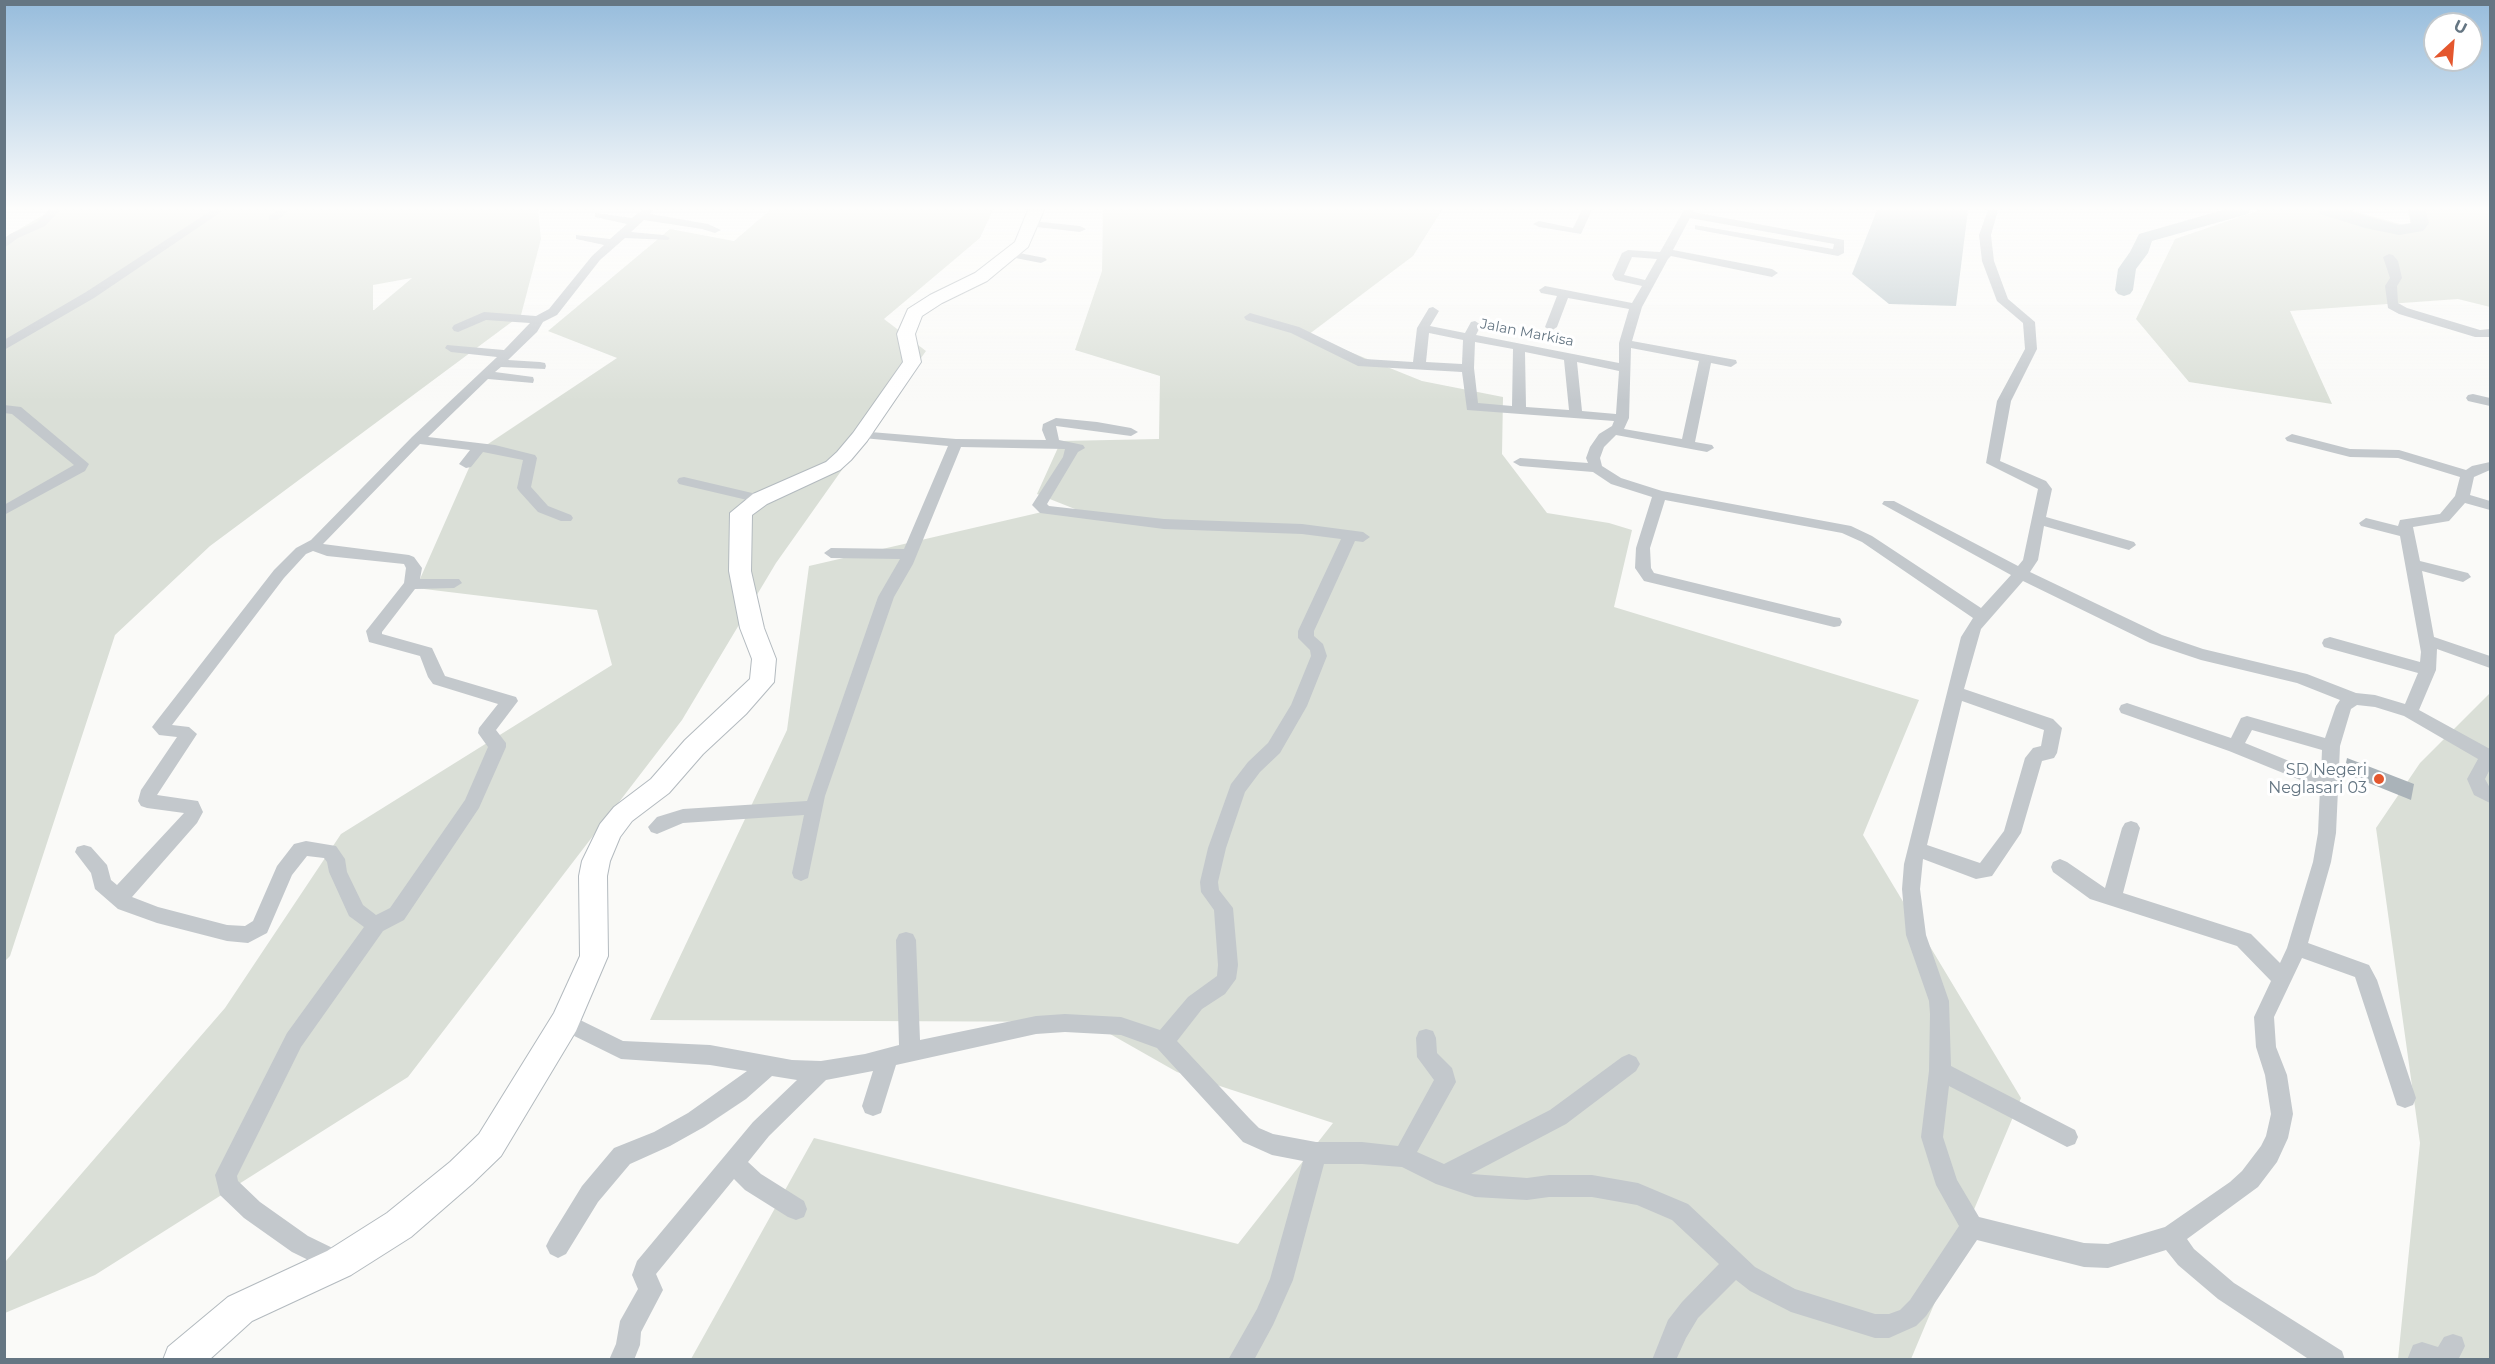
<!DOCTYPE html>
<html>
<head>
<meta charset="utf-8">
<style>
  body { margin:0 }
  #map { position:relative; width:2495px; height:1364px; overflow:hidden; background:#fafaf8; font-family:Montserrat,sans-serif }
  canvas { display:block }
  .frame { position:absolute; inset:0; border:6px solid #657683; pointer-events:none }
  .north { position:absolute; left:2423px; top:12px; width:60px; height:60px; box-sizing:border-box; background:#fff; border:2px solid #c1c8cd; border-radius:50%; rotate:26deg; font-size:16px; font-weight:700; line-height:24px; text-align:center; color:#657683 }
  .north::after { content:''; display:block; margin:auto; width:21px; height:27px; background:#e4572e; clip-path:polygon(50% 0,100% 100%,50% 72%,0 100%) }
</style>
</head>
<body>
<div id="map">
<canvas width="2495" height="1364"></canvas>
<div class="frame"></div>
<div class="north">U</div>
</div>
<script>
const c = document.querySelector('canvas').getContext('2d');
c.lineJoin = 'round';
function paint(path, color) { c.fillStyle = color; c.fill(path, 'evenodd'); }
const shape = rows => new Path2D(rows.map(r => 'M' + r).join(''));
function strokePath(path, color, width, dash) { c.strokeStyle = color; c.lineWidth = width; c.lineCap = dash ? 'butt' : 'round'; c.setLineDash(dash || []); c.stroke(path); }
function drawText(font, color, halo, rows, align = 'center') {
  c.font = font + ' Montserrat,sans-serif'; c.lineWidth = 6; c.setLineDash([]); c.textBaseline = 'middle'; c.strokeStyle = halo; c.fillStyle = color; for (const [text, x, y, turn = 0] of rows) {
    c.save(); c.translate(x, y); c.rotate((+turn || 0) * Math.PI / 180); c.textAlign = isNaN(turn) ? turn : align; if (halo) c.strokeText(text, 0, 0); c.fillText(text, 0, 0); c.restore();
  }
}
paint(shape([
  [52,210,538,210,541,239,521,315,210,546,115,635,10,956,5,961,4,238],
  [412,278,374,310,373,310,373,285],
  [770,210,993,210,980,238,884,319,926,351,776,563,682,720,408,1077,95,1275,5,1313,5,1262,225,1008,341,834,612,665,597,610,416,588,476,452,617,358,548,331,670,229,734,241],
  [1103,210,1442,210,1413,256,1308,335,1422,381,1503,397,1502,454,1547,513,1609,523,1632,530,1614,607,1919,700,1863,835,2021,1098,1911,1359,691,1359,814,1138,1238,1244,1333,1123,1177,1072,1089,1022,650,1020,787,730,809,566,1042,512,1075,509,1037,494,1061,441,1159,439,1160,376,1075,350,1102,271],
  [2260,210,2349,210,2411,227,2408,210,2490,210,2490,307,2458,299,2290,311,2332,404,2189,382,2136,319,2175,239],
  [2490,693,2490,1359,2398,1359,2420,1143,2376,828,2420,763]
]), '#dadfd7');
paint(shape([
  [1877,210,1968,210,1956,306,1889,304,1852,274]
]), '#bbc7cb');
paint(shape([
  [2223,210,2250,210,2248,214,2152,241,2148,253,2136,269,2133,290,2130,294,2124,296,2118,294,2115,290,2118,269,2130,252,2139,234,2223,210],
  [2318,210,2344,210,2399,225,2411,223,2409,210,2425,210,2429,223,2423,231,2399,235,2365,228,2320,214,2318,210]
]), '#bbc7cb');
paint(shape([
  [2347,758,2414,784,2411,800,2344,773]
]), '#aab3b9');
const secondary = shape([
  [1028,210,1044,210,1028,247,987,281,942,303,922,316,915,334,921,362,867,441,851,460,840,470,767,504,752,515,751,571,764,628,776,659,774,682,746,714,703,754,669,793,632,821,620,837,610,861,607,876,608,956,576,1031,501,1156,472,1184,411,1237,351,1275,252,1321,209,1360,163,1360,168,1347,228,1297,327,1251,387,1213,450,1162,479,1134,554,1013,580,956,579,876,582,861,600,824,614,807,651,779,685,740,750,679,752,659,740,628,729,571,730,513,753,494,826,462,837,452,853,433,903,362,897,334,908,309,930,295,975,273,1015,242,1028,210]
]);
strokePath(secondary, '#b3babf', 2);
paint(shape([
  [49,210,60,210,45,226,18,238,4,248,4,239,10,234,37,222,49,210],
  [212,210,224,210,94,298,4,350,4,340,86,292,212,210],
  [278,210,290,210,277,220,269,220,269,216,278,210],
  [642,210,653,210,650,214,708,224,721,230,715,233,702,229,644,220,631,232,664,235,670,238,668,240,625,238,600,260,557,315,543,322,537,332,508,360,540,362,545,363,546,366,545,369,501,367,495,372,533,377,534,380,533,383,488,379,428,437,495,445,535,455,537,458,531,487,548,506,571,515,573,518,571,521,561,521,538,512,519,491,517,488,523,460,483,452,471,467,466,468,459,464,470,450,420,444,323,544,409,555,414,557,422,568,420,579,459,579,462,583,454,588,415,589,382,632,382,634,432,648,445,676,516,697,518,701,496,730,506,743,506,747,479,808,404,920,383,931,301,1047,237,1176,238,1181,260,1202,308,1236,347,1255,351,1263,347,1271,339,1275,292,1252,244,1218,220,1195,215,1175,287,1033,364,927,349,916,329,872,327,862,324,858,307,856,292,875,267,933,248,943,227,941,157,923,118,909,95,889,91,873,75,852,77,847,84,845,91,847,107,865,111,880,117,885,184,813,147,808,141,806,138,801,141,790,177,737,159,735,152,727,155,723,274,570,296,548,311,540,412,437,497,357,451,352,445,348,447,345,504,350,530,323,486,320,458,332,454,331,452,328,454,325,484,312,536,316,549,309,592,256,604,245,576,239,576,235,610,239,627,224,595,217,595,213,632,218,642,210],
  [313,551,327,556,404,564,406,568,404,583,366,631,369,642,420,656,428,677,433,684,498,704,479,728,478,733,488,747,465,800,390,908,376,915,363,905,347,872,345,859,336,846,306,841,294,844,277,866,253,921,245,926,227,925,158,907,132,897,197,823,203,812,198,801,157,795,197,734,189,727,172,725,284,578,306,554,313,551],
  [1582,210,1592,210,1581,234,1539,227,1533,224,1539,221,1573,228,1582,210],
  [1684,210,1694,210,1693,212,1844,240,1844,253,1838,256,1699,230,1695,229,1695,225,1833,249,1834,244,1690,218,1673,250,1772,269,1778,273,1772,277,1671,256,1668,259,1642,307,1632,341,1736,360,1737,363,1731,367,1711,363,1695,442,1712,445,1714,448,1707,452,1616,435,1604,447,1600,458,1602,466,1621,478,1662,491,1851,526,1872,536,1981,608,2011,575,1882,504,1884,501,1894,501,2018,566,2023,560,2038,489,1986,463,1997,401,2025,349,2023,323,1997,301,1982,261,1979,235,1988,210,1998,210,1991,235,1994,261,2008,299,2035,322,2037,349,2011,401,2000,461,2046,481,2052,489,2046,517,2134,542,2136,545,2129,550,2044,526,2038,560,2030,572,2162,635,2203,649,2307,674,2356,693,2375,695,2405,704,2418,673,2324,647,2322,643,2324,639,2330,637,2420,662,2421,652,2400,536,2361,526,2359,523,2366,518,2398,526,2400,520,2440,514,2455,496,2460,477,2398,458,2350,457,2287,441,2285,438,2292,434,2350,449,2399,450,2466,470,2472,466,2490,462,2490,470,2474,477,2470,495,2490,501,2490,510,2465,503,2449,521,2413,527,2420,561,2468,573,2471,577,2463,582,2422,571,2434,637,2490,656,2490,668,2437,649,2436,670,2419,710,2490,749,2490,769,2485,779,2490,788,2490,803,2474,795,2467,779,2478,759,2404,716,2375,707,2357,705,2351,709,2340,746,2336,833,2331,862,2308,943,2369,965,2377,980,2416,1098,2413,1105,2405,1108,2397,1105,2355,977,2302,958,2274,1017,2276,1047,2287,1075,2293,1114,2288,1138,2277,1162,2258,1187,2187,1239,2194,1249,2234,1283,2342,1351,2345,1360,2310,1360,2218,1299,2178,1265,2166,1250,2108,1268,2084,1267,1977,1240,1926,1316,1916,1326,1889,1338,1875,1338,1791,1312,1750,1291,1736,1280,1698,1318,1686,1338,1676,1360,1652,1360,1668,1320,1682,1302,1719,1264,1672,1220,1637,1205,1592,1197,1549,1197,1527,1200,1475,1197,1436,1184,1402,1167,1362,1164,1324,1164,1293,1280,1273,1325,1254,1360,1228,1360,1257,1309,1270,1279,1303,1161,1272,1155,1243,1142,1157,1048,1121,1035,1065,1032,1036,1034,896,1065,881,1113,873,1116,865,1113,862,1106,873,1071,826,1080,769,1136,748,1162,761,1174,804,1201,807,1209,804,1217,796,1220,788,1217,745,1190,734,1179,656,1274,663,1290,641,1332,640,1345,634,1360,609,1360,616,1344,620,1321,638,1289,632,1275,637,1261,753,1122,797,1080,772,1076,746,1099,704,1127,670,1146,630,1164,598,1202,566,1254,558,1258,550,1254,546,1246,550,1238,582,1186,614,1148,654,1132,688,1113,747,1071,710,1065,621,1059,558,1028,555,1022,558,1016,565,1013,572,1016,623,1041,710,1045,792,1060,821,1061,865,1054,899,1045,896,940,899,934,906,932,913,934,916,940,920,1040,1036,1016,1065,1014,1121,1017,1160,1030,1188,997,1217,976,1218,965,1214,910,1201,892,1200,882,1208,848,1231,784,1248,762,1268,743,1291,705,1311,656,1310,650,1298,638,1298,631,1341,539,1302,534,1164,529,1040,513,1032,505,1063,457,1065,449,961,447,913,564,894,597,825,796,808,878,801,881,794,878,792,873,804,815,683,823,657,834,651,832,648,827,657,817,683,809,807,801,878,597,900,559,831,558,824,553,831,548,904,549,948,446,863,438,856,434,858,431,956,439,1046,440,1042,430,1043,424,1056,418,1097,422,1131,428,1138,432,1131,436,1056,426,1059,440,1083,445,1085,448,1078,452,1047,504,1049,506,1164,519,1302,524,1363,532,1370,537,1363,542,1355,541,1314,631,1314,636,1323,644,1327,656,1307,706,1280,753,1260,772,1245,792,1226,848,1218,882,1219,890,1233,908,1238,965,1236,979,1225,994,1202,1009,1177,1041,1249,1118,1259,1128,1273,1134,1316,1142,1362,1142,1398,1146,1434,1080,1417,1057,1416,1038,1419,1031,1426,1029,1433,1031,1436,1038,1437,1053,1452,1068,1456,1082,1417,1152,1444,1164,1550,1110,1622,1057,1629,1054,1636,1057,1640,1064,1636,1071,1566,1124,1471,1174,1527,1178,1549,1175,1592,1175,1638,1183,1688,1204,1755,1267,1795,1289,1875,1314,1889,1314,1900,1310,1910,1300,1959,1226,1936,1185,1921,1137,1929,1071,1930,1014,1929,1001,1906,935,1902,889,1904,864,1961,637,1973,618,1862,542,1842,533,1665,500,1650,548,1651,568,1654,573,1834,617,1840,618,1842,622,1840,626,1834,627,1644,581,1635,568,1636,548,1652,497,1611,484,1593,472,1520,466,1513,462,1520,458,1588,463,1586,458,1590,447,1599,434,1612,426,1614,421,1467,410,1462,372,1358,366,1291,333,1246,320,1244,317,1250,313,1299,327,1365,359,1413,362,1417,328,1429,308,1433,307,1439,311,1430,326,1465,333,1471,322,1475,321,1481,325,1476,335,1619,363,1619,343,1629,309,1568,298,1557,327,1551,331,1545,327,1557,296,1541,293,1539,290,1545,286,1632,303,1642,286,1615,280,1612,275,1622,253,1628,250,1660,252,1684,210],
  [1632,257,1657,259,1645,280,1624,275,1632,257],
  [1429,333,1463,340,1462,364,1426,362,1429,333],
  [1475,342,1513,349,1512,406,1478,403,1474,368,1475,342],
  [1631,348,1699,361,1682,439,1624,429,1629,418,1631,348],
  [1525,352,1564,360,1569,410,1526,407,1525,352],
  [1577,362,1619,371,1616,414,1582,411,1577,362],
  [2023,581,2150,643,2201,660,2297,683,2340,700,2336,706,2325,738,2247,716,2241,718,2231,738,2127,703,2121,705,2119,709,2121,713,2229,751,2320,788,2318,833,2313,862,2287,948,2280,963,2251,934,2123,893,2140,828,2137,823,2131,821,2125,823,2122,828,2105,888,2067,862,2060,859,2053,862,2051,867,2053,872,2090,899,2237,946,2271,981,2254,1017,2256,1047,2265,1075,2271,1114,2266,1136,2261,1146,2242,1171,2230,1182,2165,1227,2108,1244,2084,1243,1979,1217,1957,1180,1943,1137,1949,1086,2067,1147,2075,1144,2078,1137,2075,1130,1951,1066,1949,1001,1926,935,1920,889,1923,859,1976,879,1992,876,2021,833,2042,761,2054,758,2057,753,2062,728,2053,719,1964,689,1981,629,2023,581],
  [1962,701,2044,730,2041,746,2033,748,2025,758,2004,831,1980,863,1927,845,1962,701],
  [2252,730,2322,750,2321,774,2245,743,2252,730],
  [1032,221,1080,226,1086,229,1080,232,1028,226,1028,222,1032,221],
  [1009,251,1045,258,1047,260,1041,263,1005,256,1005,252,1009,251],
  [2389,254,2393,255,2398,261,2402,278,2397,286,2398,303,2407,308,2480,330,2490,329,2490,337,2475,337,2399,314,2388,308,2385,286,2390,278,2383,257,2389,254],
  [2473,394,2490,398,2490,406,2468,401,2466,398,2468,395,2473,394],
  [4,405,21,407,89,464,85,471,4,515,4,505,74,465,12,414,4,413,4,405],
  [684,477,765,496,767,499,760,503,679,484,677,481,679,478,684,477],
  [2453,1334,2462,1337,2465,1346,2458,1360,2407,1360,2413,1345,2422,1342,2438,1347,2444,1337,2453,1334]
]), '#c3c8cc');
paint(secondary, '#fff');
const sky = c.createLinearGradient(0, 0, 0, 401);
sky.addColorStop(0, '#96bcdc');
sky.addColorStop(0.52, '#fdfdfc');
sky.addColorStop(1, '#fdfdfc00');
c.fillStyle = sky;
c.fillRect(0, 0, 2495, 401);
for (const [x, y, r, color] of [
  [2379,779,6,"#e4572e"]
]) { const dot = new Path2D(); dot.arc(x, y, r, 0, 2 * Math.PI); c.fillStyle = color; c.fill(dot); strokePath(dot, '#fff', 2); }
drawText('14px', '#657683', '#fff', [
  ["Jalan Markisa",1527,333,11]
]);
drawText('16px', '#657683', '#fff', [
  ["SD Negeri",2367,770],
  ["Neglasari 03",2367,788]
], 'right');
</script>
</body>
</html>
